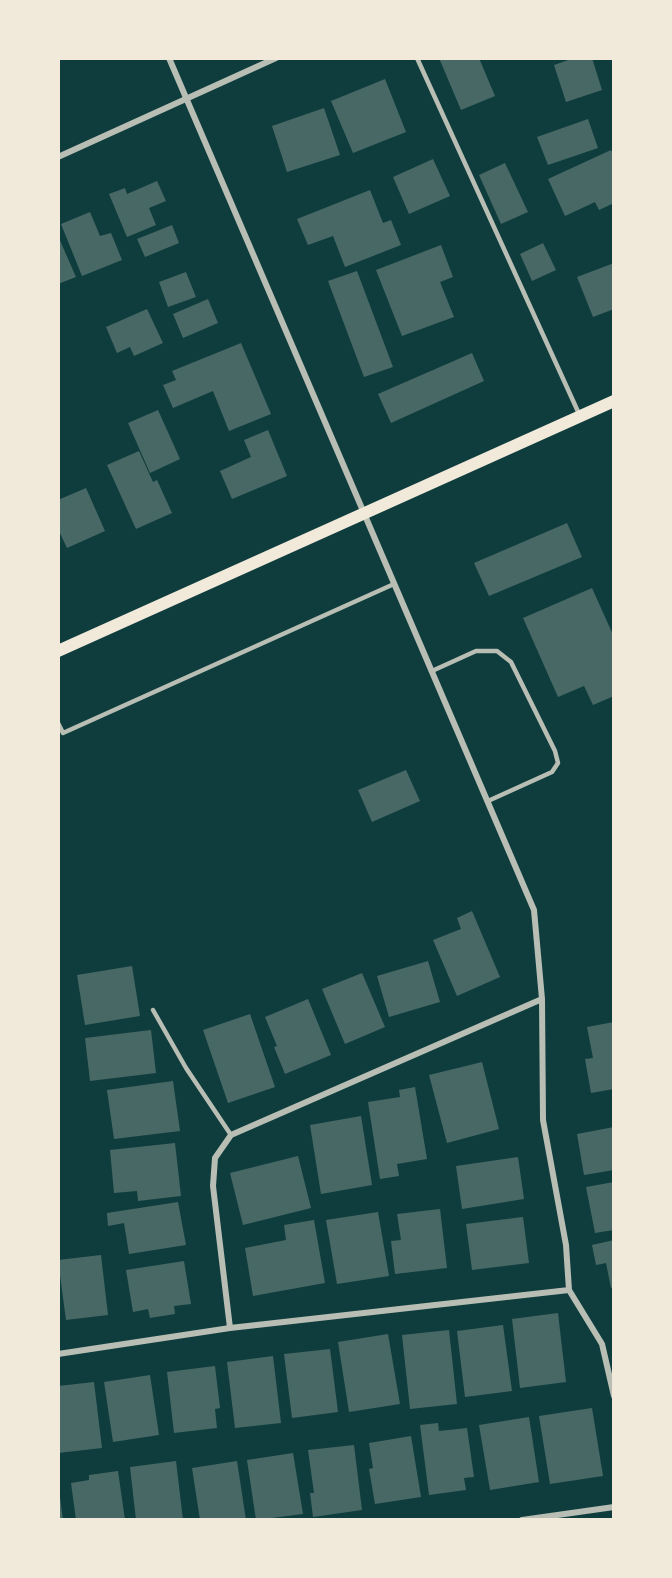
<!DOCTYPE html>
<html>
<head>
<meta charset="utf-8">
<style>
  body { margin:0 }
  #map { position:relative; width:672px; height:1578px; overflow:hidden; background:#0f3d3e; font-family:"Public Sans",sans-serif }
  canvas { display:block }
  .frame { position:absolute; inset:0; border:60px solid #f1e9da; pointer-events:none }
</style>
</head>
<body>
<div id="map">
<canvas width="672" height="1578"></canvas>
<div class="frame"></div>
</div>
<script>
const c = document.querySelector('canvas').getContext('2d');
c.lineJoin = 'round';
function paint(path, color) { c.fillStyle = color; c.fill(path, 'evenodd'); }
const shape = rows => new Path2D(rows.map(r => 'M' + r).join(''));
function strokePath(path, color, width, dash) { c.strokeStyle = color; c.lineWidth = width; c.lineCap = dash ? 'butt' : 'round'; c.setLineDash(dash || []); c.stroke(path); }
paint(shape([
  [439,58,479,58,495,96,461,110],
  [574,58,592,58,602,90,566,102,554,65],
  [385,79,406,132,353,153,331,101],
  [324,108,340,155,287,172,272,126],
  [588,119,598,148,548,165,537,137],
  [611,150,614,156,614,203,599,210,595,202,565,216,548,179],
  [433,159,450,196,409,214,393,177],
  [505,163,528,212,501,224,479,175],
  [157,181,166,201,149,208,156,225,127,237,109,194,125,188,127,194],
  [370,190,383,223,391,220,401,245,345,267,333,236,308,245,297,219],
  [90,212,100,236,111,233,122,260,82,276,61,224],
  [172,225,179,243,145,257,137,239],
  [58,236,76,277,58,284],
  [543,243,556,270,532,281,520,254],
  [441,245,453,277,440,282,454,317,402,336,376,270],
  [614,263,614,309,593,317,577,277],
  [357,271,393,367,364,377,328,281],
  [186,272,196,297,168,307,159,282],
  [208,299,218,323,183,338,173,314],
  [147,309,163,343,134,356,130,347,117,353,106,327],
  [241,343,271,414,229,431,213,391,173,408,163,385,176,380,172,371],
  [472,353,484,381,391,423,378,394],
  [158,410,180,459,150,473,128,423],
  [268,430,287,476,232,499,220,471,251,457,244,440],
  [139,451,153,482,157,480,172,513,136,529,107,465],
  [86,488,105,531,67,548,58,529,58,500],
  [567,523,582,557,489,596,474,563],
  [592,588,614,637,614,696,593,705,584,686,558,697,523,618],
  [406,770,420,801,372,822,358,790],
  [472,911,500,977,457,996,433,940,461,929,457,918],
  [428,961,440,1002,389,1017,377,976],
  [132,966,140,1016,85,1025,77,975],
  [362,973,385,1027,345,1044,322,989],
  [308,999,331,1055,285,1074,274,1047,277,1046,265,1017],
  [250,1014,275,1087,228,1103,203,1030],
  [614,1022,614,1089,591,1093,585,1059,593,1058,587,1027],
  [151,1030,156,1073,90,1081,85,1038],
  [482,1062,499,1129,447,1143,429,1075],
  [173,1081,180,1131,114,1139,107,1090],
  [415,1087,427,1159,397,1164,399,1176,380,1179,368,1102,400,1097,399,1090],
  [361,1116,372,1185,321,1194,310,1125],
  [614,1127,614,1170,584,1175,577,1134],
  [175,1143,181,1196,138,1201,137,1191,114,1193,110,1150],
  [298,1156,311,1208,243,1225,230,1173],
  [518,1157,524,1199,462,1209,456,1166],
  [614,1182,614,1230,595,1233,586,1187],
  [178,1202,186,1245,129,1254,124,1223,108,1226,107,1213],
  [440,1209,447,1268,395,1274,391,1241,401,1240,397,1214],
  [378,1212,389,1276,337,1284,326,1220],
  [523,1217,529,1263,472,1270,466,1224],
  [314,1220,325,1283,253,1296,245,1248,286,1240,284,1225],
  [614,1240,614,1287,611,1288,606,1263,596,1265,592,1245],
  [101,1255,108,1315,66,1320,58,1260],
  [184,1261,191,1304,174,1306,175,1314,150,1318,148,1309,133,1312,126,1270],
  [558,1313,566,1382,520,1388,512,1319],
  [503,1325,512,1391,465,1397,457,1331],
  [449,1330,457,1404,410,1409,402,1335],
  [388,1334,400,1404,349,1412,338,1342],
  [330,1349,338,1412,292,1418,284,1354],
  [273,1356,281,1423,235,1428,227,1362],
  [215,1366,220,1408,215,1409,217,1428,174,1433,167,1372],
  [150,1375,159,1435,113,1442,104,1382],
  [94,1382,102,1448,58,1453,58,1386],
  [592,1408,603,1476,550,1484,539,1416],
  [529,1417,539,1482,490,1490,479,1425],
  [438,1423,439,1431,467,1428,474,1477,464,1478,466,1490,429,1495,420,1425],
  [411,1436,421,1497,375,1504,369,1469,373,1468,369,1443],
  [354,1445,362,1510,313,1517,310,1493,314,1493,308,1450],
  [293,1453,303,1514,256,1520,247,1460],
  [176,1461,183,1520,136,1520,130,1467],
  [237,1461,246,1520,200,1520,192,1468],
  [118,1471,125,1520,76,1520,71,1483,89,1480,89,1475],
  [60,1497,63,1520,58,1520]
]), '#486865');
strokePath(shape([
  [417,58,580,416],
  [432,671,476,651,497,651,511,662,555,751,558,763,552,772,488,801],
  [58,723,63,733,394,584],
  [153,1010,186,1068,231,1135]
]), '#b8beb3', 4.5);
strokePath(shape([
  [169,58,534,910,542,999,543,1120,566,1245,569,1290,602,1344,614,1396],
  [58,157,276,58],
  [230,1328,213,1186,215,1158,231,1135,542,999],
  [58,1354,230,1328,569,1290],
  [522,1520,614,1507]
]), '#b8beb3', 6);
strokePath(shape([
  [58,651,614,401]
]), '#f1e9da', 12);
</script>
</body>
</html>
